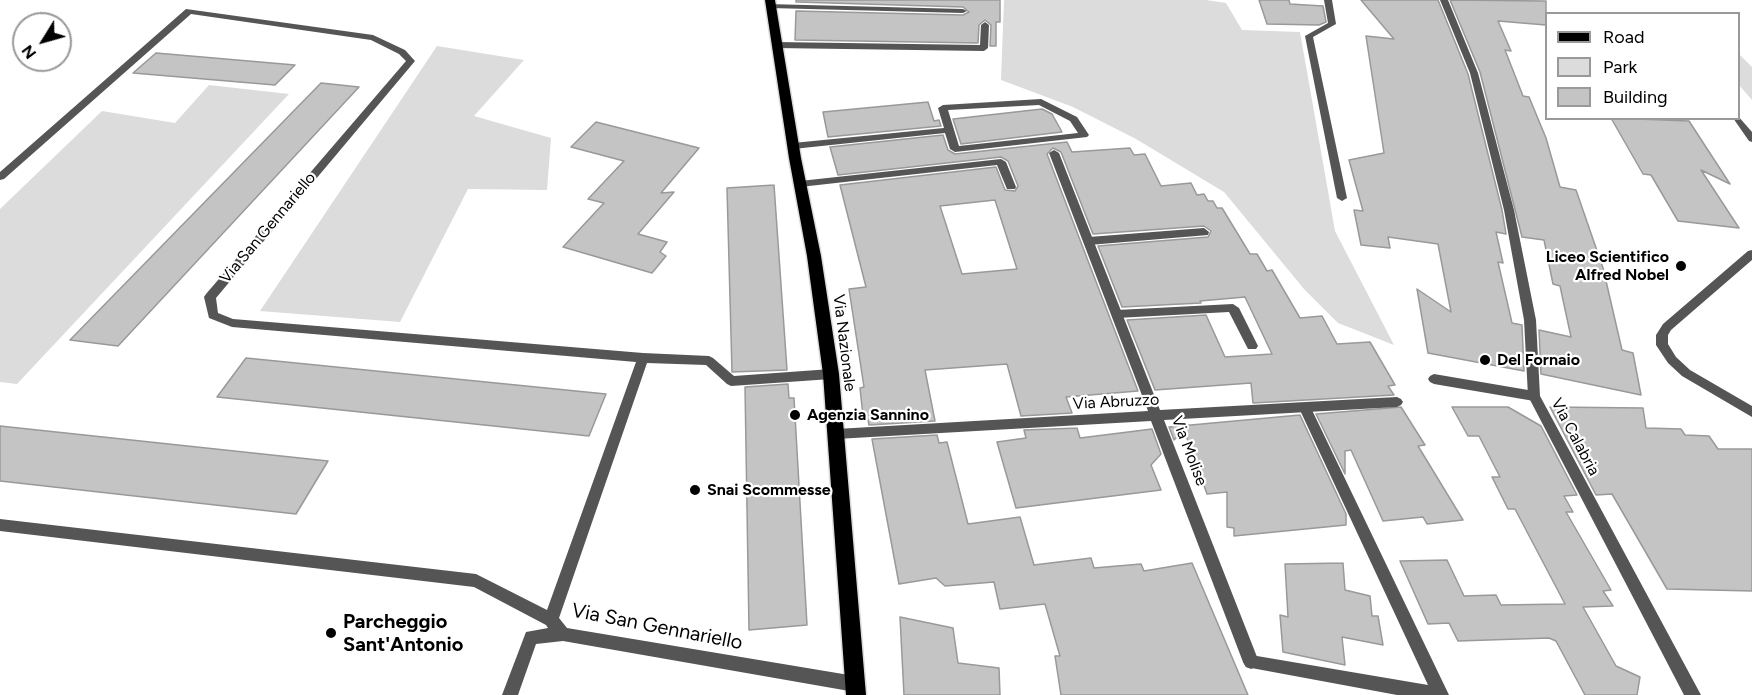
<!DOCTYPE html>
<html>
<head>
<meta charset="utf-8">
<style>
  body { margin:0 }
  #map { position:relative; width:1752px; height:695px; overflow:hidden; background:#fff; font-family:Figtree,sans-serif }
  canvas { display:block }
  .legend { position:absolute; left:1545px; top:12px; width:195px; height:108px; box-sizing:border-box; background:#fff; border:2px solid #999; margin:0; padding:8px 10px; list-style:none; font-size:18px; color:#000 }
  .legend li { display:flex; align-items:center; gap:12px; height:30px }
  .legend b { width:30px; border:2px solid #999 }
  .north { position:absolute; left:12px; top:12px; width:60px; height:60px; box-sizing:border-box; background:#fff; border:2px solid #999; border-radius:50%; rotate:233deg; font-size:16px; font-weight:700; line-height:24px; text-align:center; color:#000 }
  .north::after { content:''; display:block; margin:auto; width:21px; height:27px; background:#000; clip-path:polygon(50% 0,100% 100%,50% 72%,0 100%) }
</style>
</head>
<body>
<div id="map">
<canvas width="1752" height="695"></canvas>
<ul class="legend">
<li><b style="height:8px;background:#000"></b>Road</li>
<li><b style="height:16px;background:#dcdcdc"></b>Park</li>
<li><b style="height:16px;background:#c4c4c4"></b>Building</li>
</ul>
<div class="north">N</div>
</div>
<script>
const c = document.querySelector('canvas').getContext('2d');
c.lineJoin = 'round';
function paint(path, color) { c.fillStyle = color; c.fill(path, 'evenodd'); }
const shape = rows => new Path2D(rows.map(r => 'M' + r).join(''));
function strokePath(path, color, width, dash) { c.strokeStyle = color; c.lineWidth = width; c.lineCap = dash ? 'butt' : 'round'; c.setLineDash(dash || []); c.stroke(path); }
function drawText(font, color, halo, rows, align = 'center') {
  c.font = font + ' Figtree,sans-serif'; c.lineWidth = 4.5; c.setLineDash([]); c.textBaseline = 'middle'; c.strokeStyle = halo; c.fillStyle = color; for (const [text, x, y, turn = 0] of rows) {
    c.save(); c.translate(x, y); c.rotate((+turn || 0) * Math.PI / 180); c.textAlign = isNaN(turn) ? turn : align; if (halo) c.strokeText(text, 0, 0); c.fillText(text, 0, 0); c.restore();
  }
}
paint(shape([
  [1004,0,1206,0,1226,3,1242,30,1300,32,1335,231,1394,345,1338,323,1304,289,1224,192,1136,139,1073,107,1001,80],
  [437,46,524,60,474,116,551,138,547,190,468,189,400,322,260,311],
  [1739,54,1752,67,1752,100,1739,85],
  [209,85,289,94,17,384,0,382,0,209,102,111,175,123]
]), '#dcdcdc');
const building = shape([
  [796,0,1000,0,1000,22,996,22,996,46,990,46,991,25,985,20,979,25,978,43,795,40,796,11,963,15,969,12,963,7,796,2,796,0],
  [1259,0,1289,0,1290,4,1323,6,1326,22,1319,25,1267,24,1259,0],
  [1361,0,1438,0,1468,74,1502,210,1506,234,1496,232,1503,263,1498,262,1512,323,1522,325,1524,371,1428,353,1417,289,1451,312,1438,244,1388,237,1390,248,1361,245,1354,210,1363,211,1349,160,1384,153,1366,36,1394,39,1361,0],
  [1450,0,1546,1,1546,25,1498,21,1511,51,1505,50,1523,96,1529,97,1546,138,1560,187,1576,190,1603,268,1622,350,1633,353,1641,395,1541,374,1539,330,1571,337,1560,286,1553,284,1544,240,1522,237,1480,72,1450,0],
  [156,53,295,65,275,85,133,73,156,53],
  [321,83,359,87,118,346,70,340,321,83],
  [928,102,934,121,939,120,941,126,828,137,823,112,928,102],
  [1042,109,1052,114,1062,132,961,144,953,119,1042,109],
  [1611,118,1689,121,1730,184,1701,170,1739,228,1678,221,1651,175,1643,174,1611,118],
  [596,122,699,148,661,193,674,192,638,234,667,242,660,252,666,256,652,273,563,247,604,203,588,199,624,161,571,147,596,122],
  [943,135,948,150,955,154,1067,142,1072,152,1130,148,1134,155,1145,154,1161,186,1191,183,1197,195,1204,194,1208,201,1213,201,1217,208,1222,208,1250,254,1257,254,1267,271,1272,270,1300,318,1322,316,1337,344,1370,342,1395,385,1388,386,1394,395,1253,403,1251,383,1155,390,1127,320,1206,315,1225,357,1272,354,1245,297,1200,301,1201,303,1122,307,1098,246,1208,237,1211,231,1204,226,1093,234,1061,152,1053,148,1047,154,1138,391,1066,397,1072,413,1021,416,1007,364,925,370,935,421,869,425,867,415,863,416,860,388,864,387,849,289,866,287,840,185,996,167,1005,190,1015,191,1018,186,1008,161,1001,157,838,175,830,147,943,135],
  [995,200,1017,269,962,274,940,206,995,200],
  [774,185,787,370,732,372,727,188,774,185],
  [246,358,606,394,589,436,217,397,246,358],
  [788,384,789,398,794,398,807,625,749,630,745,387,788,384],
  [1401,407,1425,445,1418,446,1463,520,1427,524,1423,517,1383,521,1351,450,1345,451,1345,474,1316,414,1401,407],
  [1452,407,1508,407,1541,426,1577,495,1564,496,1573,512,1566,512,1611,590,1603,591,1613,606,1583,607,1616,666,1640,677,1637,695,1585,695,1556,641,1549,638,1458,641,1449,623,1428,624,1400,561,1447,560,1464,596,1496,595,1501,605,1565,604,1515,509,1508,509,1492,477,1500,477,1479,436,1468,436,1452,407],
  [1550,407,1643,408,1646,428,1681,429,1685,435,1709,436,1718,449,1752,449,1752,591,1667,589,1612,494,1596,495,1550,407],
  [1300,415,1346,514,1346,525,1234,536,1234,528,1227,527,1227,492,1207,494,1184,430,1174,440,1169,427,1300,415],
  [0,426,328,461,296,514,0,481,0,426],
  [1077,428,1080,438,1152,429,1161,454,1151,465,1161,490,1016,508,997,442,1026,438,1024,430,1077,428],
  [937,435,939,443,947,442,968,524,1020,517,1034,565,1091,558,1094,568,1141,564,1144,571,1192,563,1248,695,1061,695,1055,656,1060,656,1045,604,1000,609,994,582,945,586,936,578,899,584,872,439,937,435],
  [1343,563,1345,590,1370,596,1372,616,1378,616,1383,645,1342,637,1345,665,1283,652,1280,615,1288,617,1285,564,1343,563],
  [900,617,953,628,958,663,999,668,1000,695,904,695,900,617]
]);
paint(building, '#c4c4c4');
strokePath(building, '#999', 1.5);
const primary = shape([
  [765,0,775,0,801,158,821,256,839,374,866,695,846,695,823,374,807,256,789,158,765,0]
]);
strokePath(primary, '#dbdbdb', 3);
paint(shape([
  [1324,0,1332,0,1336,24,1313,37,1347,198,1342,201,1337,198,1305,36,1328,23,1324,0],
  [767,4,963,9,967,11,963,13,770,8,766,6,767,4],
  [985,22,989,25,988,48,984,51,776,48,772,45,776,42,980,45,981,25,985,22],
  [1041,99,1077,117,1089,135,1087,137,955,152,950,149,945,133,793,149,788,146,793,143,944,128,938,108,943,105,1041,99],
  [1039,105,1070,121,1078,133,959,146,948,110,1039,105],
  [1738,116,1752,132,1752,142,1749,141,1733,118,1738,118,1738,116],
  [1001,159,1006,162,1016,187,1015,189,1007,189,997,165,800,187,795,184,800,181,1001,159],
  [1204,228,1209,232,1208,235,1089,245,1084,241,1089,237,1204,228],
  [1752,250,1752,260,1671,330,1668,335,1668,344,1676,357,1690,370,1752,406,1752,417,1682,376,1668,363,1656,345,1656,335,1663,324,1748,251,1752,250],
  [1233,304,1239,308,1258,346,1256,349,1248,349,1229,312,1117,318,1111,314,1117,310,1233,304],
  [1434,374,1534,391,1538,393,1540,396,1538,399,1534,401,1434,384,1430,382,1428,379,1430,376,1434,374],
  [1305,403,1309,404,1311,408,1449,695,1397,695,1246,667,1243,662,1246,657,1251,655,1428,685,1299,408,1301,404,1305,403]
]), '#555');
paint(shape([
  [1440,0,1448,0,1478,73,1514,210,1536,320,1540,396,1701,695,1684,695,1528,396,1524,320,1504,210,1470,73,1440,0],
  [186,9,373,35,405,50,415,61,216,298,218,313,233,319,643,353,709,356,713,358,734,376,831,369,835,371,837,374,835,377,831,379,731,386,727,384,706,365,647,363,559,618,567,628,855,676,861,679,863,684,861,689,855,692,563,641,536,644,518,695,502,695,526,632,548,628,546,625,474,587,0,531,0,519,476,574,547,610,636,362,232,327,209,318,204,297,206,294,406,61,399,54,371,40,191,14,4,179,0,180,0,172,186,9],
  [1054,150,1059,153,1160,410,1397,397,1401,399,1403,402,1401,405,1397,407,1164,420,1259,662,1256,667,1251,669,1246,667,1243,662,1151,421,836,439,831,438,830,434,831,430,836,429,1148,411,1049,153,1054,150]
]), '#555');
paint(primary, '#000');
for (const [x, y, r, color] of [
  [1681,266,6,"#000"],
  [1485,360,6,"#000"],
  [795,415,6,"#000"],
  [695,490,6,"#000"],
  [331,633,6,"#000"]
]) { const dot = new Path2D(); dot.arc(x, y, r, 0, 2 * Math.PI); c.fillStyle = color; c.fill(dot); strokePath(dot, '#fff', 2); }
drawText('16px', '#000', '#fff', [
  ["Via San Gennariello",268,228,-50],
  ["Via Nazionale",844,343,83],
  ["Via Abruzzo",1116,402,-3],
  ["Via Calabria",1575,437,62],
  ["Via Molise",1189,451,69]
]);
drawText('bold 16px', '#000', '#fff', [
  ["Liceo Scientifico",1669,257,"right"],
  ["Alfred Nobel",1669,275,"right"],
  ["Del Fornaio",1497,360],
  ["Agenzia Sannino",807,415],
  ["Snai Scommesse",707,490]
], 'left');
drawText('bold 20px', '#000', '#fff', [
  ["Parcheggio",343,622],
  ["Sant'Antonio",343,645]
], 'left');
drawText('20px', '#000', '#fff', [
  ["Via San Gennariello",657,627,11]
]);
</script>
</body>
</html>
